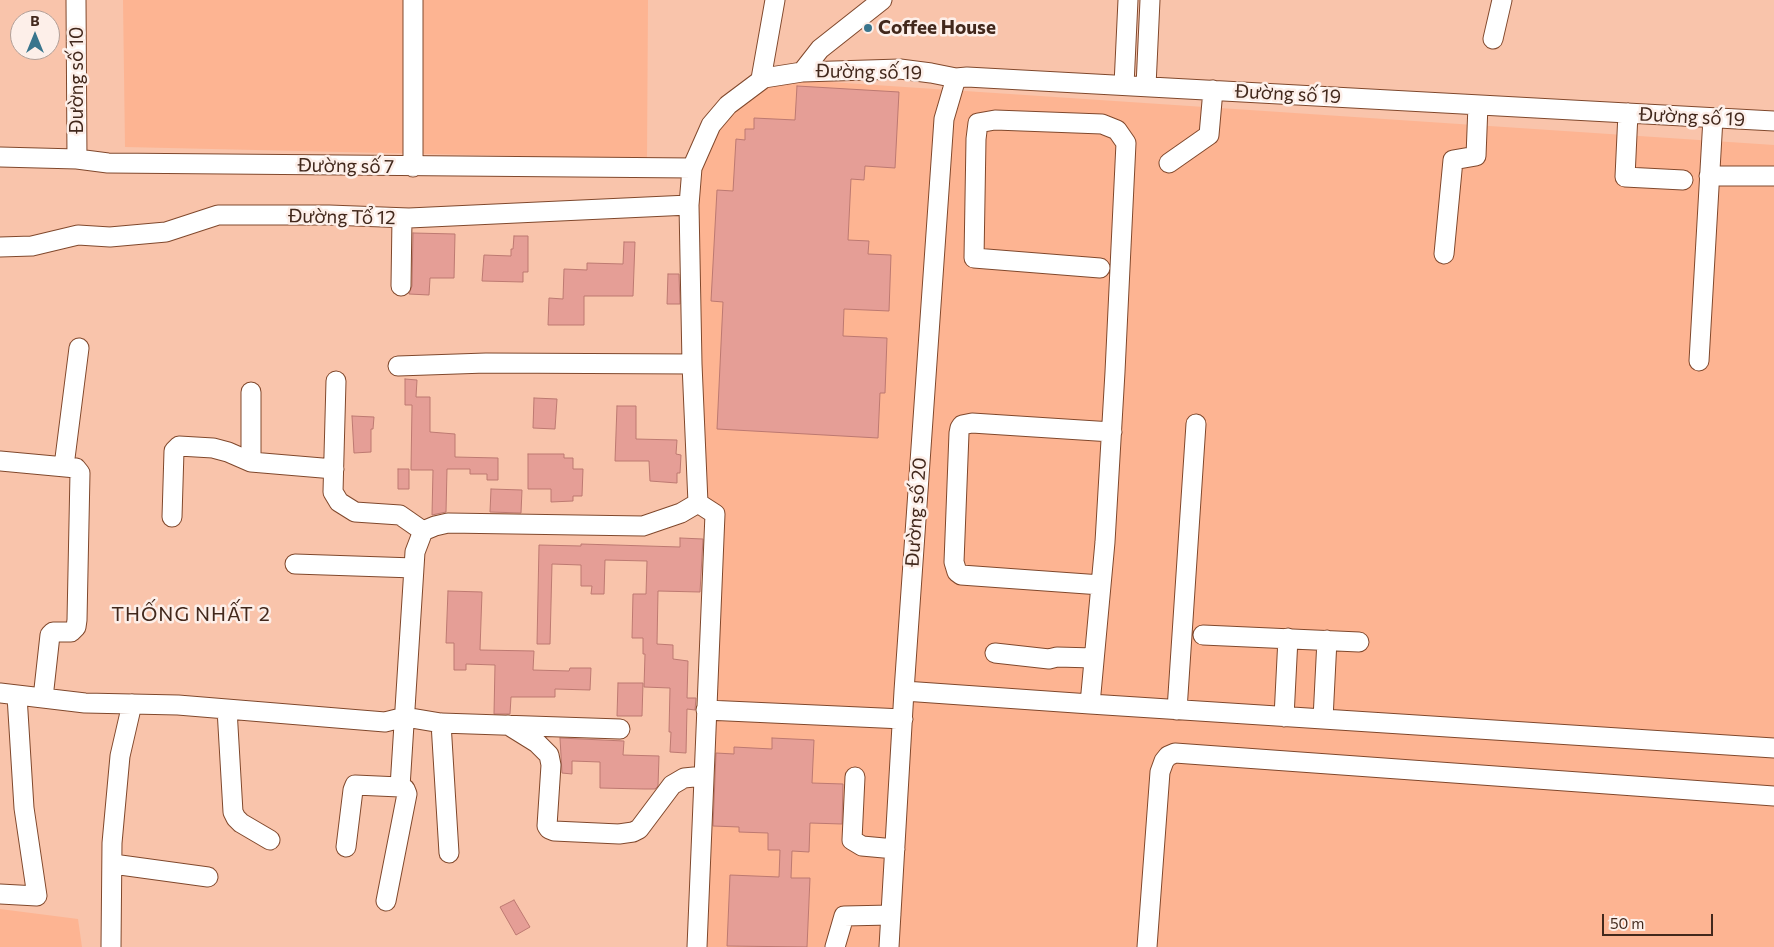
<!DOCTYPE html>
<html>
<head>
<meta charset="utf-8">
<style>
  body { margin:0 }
  #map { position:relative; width:1774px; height:947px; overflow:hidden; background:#f9c4ab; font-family:Commissioner,sans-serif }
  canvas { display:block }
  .north { position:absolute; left:10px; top:10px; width:50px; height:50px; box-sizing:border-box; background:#fdefe9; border:1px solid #b29f97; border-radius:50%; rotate:0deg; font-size:14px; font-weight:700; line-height:20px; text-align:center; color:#42281c }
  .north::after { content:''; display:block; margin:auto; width:18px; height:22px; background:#39758d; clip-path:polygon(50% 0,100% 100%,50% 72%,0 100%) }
  .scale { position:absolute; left:1602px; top:914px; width:111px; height:22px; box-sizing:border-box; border:2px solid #42281c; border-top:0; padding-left:6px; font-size:15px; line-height:18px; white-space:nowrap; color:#42281c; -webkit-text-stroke:4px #fdefe9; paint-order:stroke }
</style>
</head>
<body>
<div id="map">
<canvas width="1774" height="947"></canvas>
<div class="north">B</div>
<div class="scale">50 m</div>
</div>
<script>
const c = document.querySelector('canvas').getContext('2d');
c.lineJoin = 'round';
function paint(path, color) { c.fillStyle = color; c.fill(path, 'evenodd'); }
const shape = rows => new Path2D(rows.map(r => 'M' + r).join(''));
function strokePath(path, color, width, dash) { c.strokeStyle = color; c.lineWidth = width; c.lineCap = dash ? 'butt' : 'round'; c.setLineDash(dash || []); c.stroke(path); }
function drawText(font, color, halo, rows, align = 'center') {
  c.font = font + ' Commissioner,sans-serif'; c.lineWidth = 5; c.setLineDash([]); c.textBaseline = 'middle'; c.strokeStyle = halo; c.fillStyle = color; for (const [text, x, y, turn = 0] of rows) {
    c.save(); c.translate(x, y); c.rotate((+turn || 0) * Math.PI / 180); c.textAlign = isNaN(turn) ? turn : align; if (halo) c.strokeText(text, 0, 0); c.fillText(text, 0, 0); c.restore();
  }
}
paint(shape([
  [123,0,648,0,647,159,125,147],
  [770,78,1774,145,1774,947,703,947,710,547,686,431,698,172,711,132],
  [0,909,78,919,82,947,0,947]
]), '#fdb492');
const building = shape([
  [797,86,899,92,895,168,865,166,864,180,851,179,848,240,869,241,868,254,891,255,889,311,844,309,843,336,887,338,885,393,880,393,878,438,717,429,723,302,711,301,717,190,733,191,736,139,745,140,745,129,754,129,754,118,795,120,797,86],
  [413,233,455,234,454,278,430,278,429,295,409,294,412,286,413,233],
  [514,236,528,236,528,272,523,272,523,282,482,281,484,255,511,256,511,249,513,249,514,236],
  [624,242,635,242,633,296,584,296,584,325,548,325,549,298,563,299,564,269,587,270,587,263,623,264,624,242],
  [668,274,679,274,680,304,667,304,668,274],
  [405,379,417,380,416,397,430,397,430,432,455,434,455,457,498,458,498,480,487,480,487,474,470,474,470,469,447,469,446,512,432,515,433,470,411,470,412,405,405,405,405,379],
  [534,398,557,399,555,429,533,428,534,398],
  [617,406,636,406,636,439,677,440,676,454,681,455,680,473,677,473,677,483,650,481,649,461,615,461,617,406],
  [352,416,374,417,373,429,371,429,371,452,354,453,352,416],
  [528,454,564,454,564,458,573,458,573,469,583,469,582,496,573,496,573,501,551,502,551,489,528,489,528,454],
  [398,469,409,469,409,489,398,489,398,469],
  [491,489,522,490,521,513,490,512,491,489],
  [680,538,703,539,700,592,658,591,657,644,673,645,673,659,688,661,687,698,696,698,695,710,687,709,686,753,670,752,671,732,669,732,670,688,644,687,645,654,643,654,643,638,632,638,633,594,646,594,647,561,605,560,604,594,591,594,592,586,581,586,581,565,552,564,550,644,537,644,539,545,581,546,581,544,680,547,680,538],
  [448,591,482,592,480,650,534,651,533,670,569,671,570,668,591,668,590,690,555,689,555,697,511,697,510,714,494,714,495,665,466,664,466,670,454,670,454,643,446,643,448,591],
  [618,683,643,683,642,716,617,716,618,683],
  [560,738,624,741,623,755,659,756,658,786,655,789,644,789,600,788,600,762,572,761,572,774,562,773,560,738],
  [772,738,814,740,812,783,843,784,842,824,810,823,809,852,792,851,791,878,810,878,807,947,727,946,730,875,779,877,780,850,768,850,768,833,739,832,739,827,713,826,716,753,734,754,734,747,772,749,772,738],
  [514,900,530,927,516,935,500,907,514,900]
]);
paint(building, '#e59e96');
strokePath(building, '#bd7971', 1);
const minor = shape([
  [76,0,77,159],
  [413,0,413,167],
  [1493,39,1502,0],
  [802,72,820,49,882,0],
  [761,79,775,0],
  [1124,85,1128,0],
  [1146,86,1150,0],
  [1628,113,1625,177,1683,180],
  [0,157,77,159,108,163,692,168],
  [1169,163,1209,135,1213,90],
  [1709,176,1774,176],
  [0,247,32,246,78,235,110,237,166,232,218,215,329,215,409,218,689,205],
  [1444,254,1453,160,1476,156,1478,105],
  [401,286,402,218],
  [1699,361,1713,118],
  [398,366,486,363,692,364],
  [336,381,333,492,339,502,355,512,400,515,423,531],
  [0,461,76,468,80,473,77,620,76,627,71,632,53,632,50,635,43,698],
  [251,462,251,392],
  [64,466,79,348],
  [172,517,174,451,179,446,213,448,228,452,251,462,334,469],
  [295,564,414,568],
  [1101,585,961,575,957,572,954,562,959,433,960,428,962,425,972,423,1112,432],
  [1203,635,1359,642],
  [995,653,1049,659,1057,657,1094,658],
  [904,691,1090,704,1774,748],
  [0,693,85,703,178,705,385,722,405,717,441,723,620,729],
  [1090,704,1105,542,1115,372,1126,143,1117,130,1102,124,995,120,978,123,976,139,974,258,1100,268],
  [227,709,233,812,236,818,241,823,270,840],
  [706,710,903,719],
  [1177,710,1196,424],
  [1284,717,1288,638],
  [1323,719,1327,640],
  [441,723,449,853],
  [508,725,537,743,549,755,551,765,547,826,549,829,554,831,619,834,633,832,639,829,672,785,684,778,704,776],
  [855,777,852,840,862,846,895,849],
  [346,847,353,790,355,785,400,787],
  [113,864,208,877],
  [0,894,37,896,24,808,17,696],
  [386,901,407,794,405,789,400,787,415,552,423,531,435,526,448,523,643,526,681,513,698,503,692,364,689,205,692,168,711,125,728,105,764,78,802,72,900,69,931,73,956,78,967,77,1774,121],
  [111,947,112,843,120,756,132,704],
  [697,947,715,514,698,503],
  [835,947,844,916,891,915],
  [889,947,904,691,944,119,956,78],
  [1147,947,1160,772,1164,761,1168,756,1175,753,1774,796]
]);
strokePath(minor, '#80482c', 21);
strokePath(minor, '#fff', 19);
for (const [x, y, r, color] of [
  [868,28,5,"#39758d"]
]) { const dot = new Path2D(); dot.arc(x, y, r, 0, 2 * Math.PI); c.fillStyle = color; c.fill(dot); strokePath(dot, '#fdefe9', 2); }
drawText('bold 19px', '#42281c', '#fdefe9', [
  ["Coffee House",878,28]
], 'left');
drawText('19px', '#42281c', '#fdefe9', [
  ["Đường số 19",869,72,1],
  ["Đường số 10",77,80,-90],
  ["Đường số 19",1288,94,3],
  ["Đường số 19",1692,117,3],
  ["Đường số 7",346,166,1],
  ["Đường Tổ 12",342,217,1],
  ["Đường số 20",916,512,-86]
]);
c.letterSpacing = '1px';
drawText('20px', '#42281c', '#fdefe9', [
  ["THỐNG NHẤT 2",191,614]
]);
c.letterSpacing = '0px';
</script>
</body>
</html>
